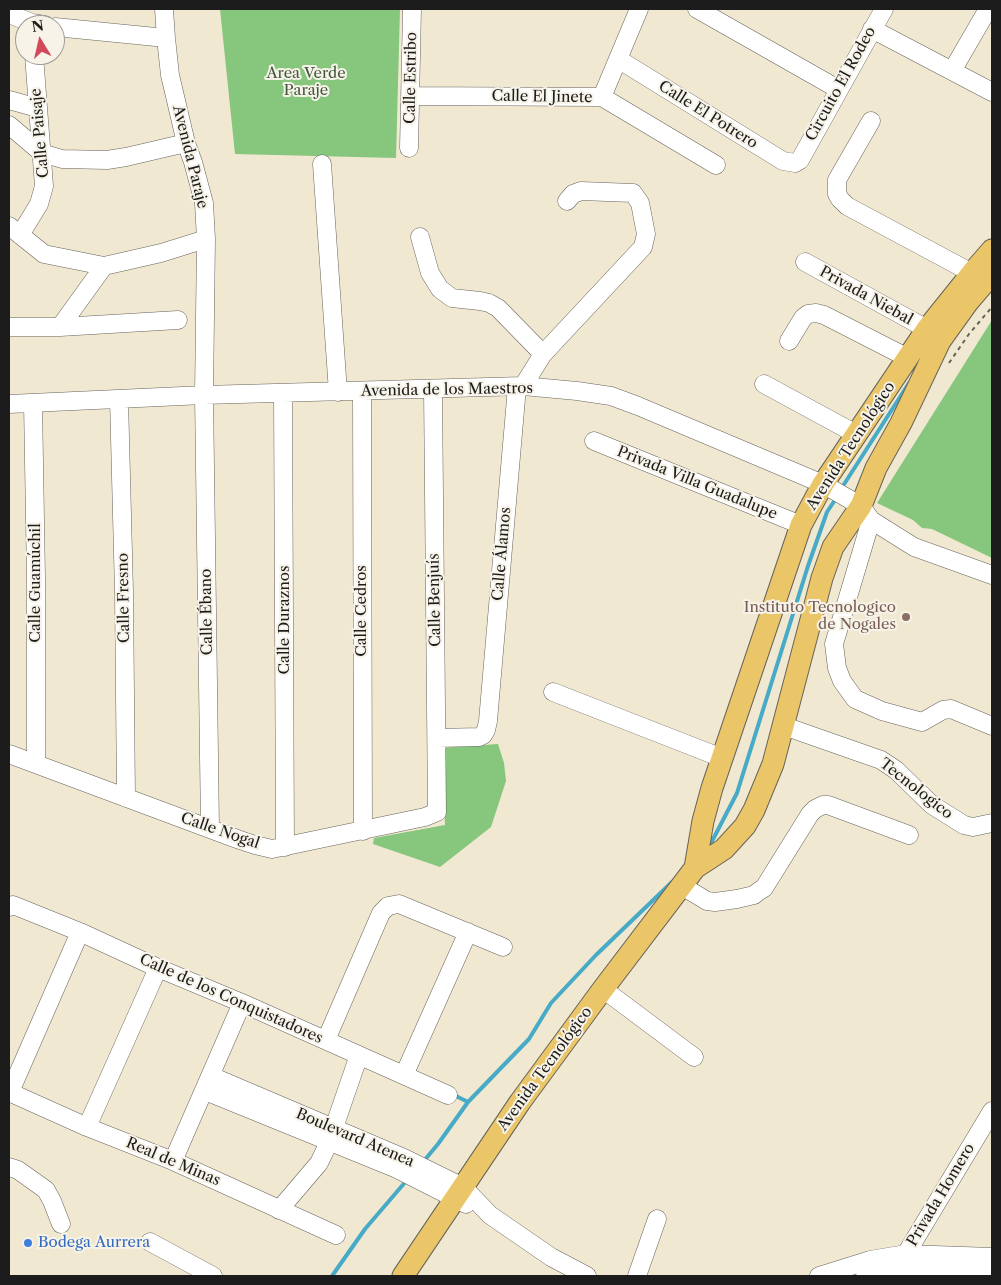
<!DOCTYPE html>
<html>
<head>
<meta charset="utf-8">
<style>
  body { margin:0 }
  #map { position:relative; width:1001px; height:1285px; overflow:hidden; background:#f1e8d1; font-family:"Libre Caslon Text",serif }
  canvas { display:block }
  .frame { position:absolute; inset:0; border:10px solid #1c1c1c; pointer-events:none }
  .north { position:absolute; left:15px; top:15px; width:50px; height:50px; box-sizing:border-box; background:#f7f3e8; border:1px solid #9f9d96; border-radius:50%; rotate:351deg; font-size:14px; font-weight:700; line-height:20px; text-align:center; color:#1c1c1c }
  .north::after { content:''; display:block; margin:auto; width:18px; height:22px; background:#d1495b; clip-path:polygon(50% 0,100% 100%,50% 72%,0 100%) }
</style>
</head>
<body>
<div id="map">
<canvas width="1001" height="1285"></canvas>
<div class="frame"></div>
<div class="north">N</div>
</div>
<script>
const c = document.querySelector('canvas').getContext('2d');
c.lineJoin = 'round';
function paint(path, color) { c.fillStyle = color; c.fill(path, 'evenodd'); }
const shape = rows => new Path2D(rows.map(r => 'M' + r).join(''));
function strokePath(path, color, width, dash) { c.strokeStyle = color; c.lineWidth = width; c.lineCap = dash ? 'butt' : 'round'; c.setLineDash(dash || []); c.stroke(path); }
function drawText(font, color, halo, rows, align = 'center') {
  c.font = font + ' "Libre Caslon Text",serif'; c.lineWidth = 4; c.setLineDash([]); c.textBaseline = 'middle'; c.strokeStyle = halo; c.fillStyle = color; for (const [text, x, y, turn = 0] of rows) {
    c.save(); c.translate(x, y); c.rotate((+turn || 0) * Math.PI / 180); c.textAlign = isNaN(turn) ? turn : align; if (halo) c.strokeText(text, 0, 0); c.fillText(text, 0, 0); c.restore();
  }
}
paint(shape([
  [220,9,400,9,396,158,235,154],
  [992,320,992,558,932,529,922,528,913,520,877,503],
  [498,744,504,763,506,781,491,827,440,867,373,844,374,838,445,825,442,748]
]), '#86c67d');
strokePath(shape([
  [841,489,909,383],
  [708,849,737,793,808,566,827,512,837,497],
  [454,1095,468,1102],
  [423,1162,438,1144,468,1102,529,1039,551,1003,596,955,672,882],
  [332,1276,365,1229,407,1180]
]), '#47aac6', 4);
const minor = shape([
  [164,9,166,38,170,75,186,143,193,162,204,203,206,239,204,395,210,828],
  [697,9,838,89],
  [9,14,32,23,45,25],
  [55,27,166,38],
  [872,29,992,92],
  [618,59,783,161,795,163,800,160,884,9],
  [952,71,988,9],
  [410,96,602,97,716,165],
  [602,97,639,9],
  [9,100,38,108],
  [871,121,837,180,837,194,840,199,847,206,972,273],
  [9,125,42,153,62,159,107,160,126,157,186,143],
  [409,148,412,9],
  [322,164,338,392],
  [9,226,44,254,104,266,161,253,206,239],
  [20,235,39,204,44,186,34,55],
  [420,237,430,273,440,289,452,298,480,301,489,303,498,308,543,354],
  [805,262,927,329],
  [9,327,60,327,178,320],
  [60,327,104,266],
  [789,341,803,318,808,314,816,313,824,315,908,358],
  [764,384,856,434],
  [523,386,543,354,643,247,646,234,640,203,633,193,581,191,573,194,567,201],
  [362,392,363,831],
  [283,393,285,847],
  [119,399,124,592,126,798],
  [33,403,36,578,36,763],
  [9,404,204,395,523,386,577,391,611,396,638,406,823,484,861,506,871,520,914,547,992,575],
  [594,441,801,525],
  [871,520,834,644,837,668,842,681,855,699,882,711,922,722,943,710,951,709,992,726],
  [553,692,722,758],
  [784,726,881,760,896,770,932,805,964,825,973,827,992,823],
  [437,738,479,737,483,735,486,730,488,721,517,387],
  [9,754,237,839,255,845,272,849,425,817,437,812,433,389],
  [682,886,707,901,715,902,737,899,754,895,759,891,764,888,810,814,815,809,823,805,828,805,909,835],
  [9,907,13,905,80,932,158,968,242,1003,448,1095],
  [603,989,694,1057],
  [326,1040,381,913,388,906,399,904,503,947],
  [404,1075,468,932],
  [211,1076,404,1158,463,1187,490,1215,551,1257,587,1276],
  [205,1091,397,1169,466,1204],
  [9,1092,87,1127,173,1161,336,1235],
  [10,1092,80,932],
  [87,1127,158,968],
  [173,1161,242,1003],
  [9,1167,18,1170,46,1190,52,1201,61,1224],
  [279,1210,319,1163,329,1142,359,1055],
  [150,1242,213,1276],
  [902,1269,906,1254,992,1111],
  [637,1276,657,1219],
  [819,1276,870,1260,906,1254,992,1257],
  [865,1276,902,1269,992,1273]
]);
const major = shape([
  [695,868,703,821,712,788,801,525,823,484,927,329,972,273,992,250],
  [403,1276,520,1102,603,989,695,868,724,849,745,826,754,810,773,764,822,578,833,547,861,506,876,468,901,423,940,341,968,302,992,274]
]);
strokePath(minor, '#67635b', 19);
strokePath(major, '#67635b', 23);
strokePath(shape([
  [949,363,969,334,992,307]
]), '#67635b', 2, [4, 4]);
strokePath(minor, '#fff', 18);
strokePath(major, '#eac669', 21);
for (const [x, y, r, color] of [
  [906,617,5,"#8d6e63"],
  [28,1243,5,"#3f7fe0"]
]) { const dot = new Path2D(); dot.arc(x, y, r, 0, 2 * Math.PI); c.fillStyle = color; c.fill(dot); strokePath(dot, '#f7f3e8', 2); }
drawText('15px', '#41583e', '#f7f3e8', [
  ["Area Verde",306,74],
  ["Paraje",306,91]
]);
drawText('15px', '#1c1c1c', '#f7f3e8', [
  ["Calle Estribo",411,78,-89],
  ["Circuito El Rodeo",841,84,-61],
  ["Calle El Jinete",542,97,1],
  ["Calle El Potrero",708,115,32],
  ["Calle Paisaje",40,133,-95],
  ["Avenida Paraje",190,157,76],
  ["Privada Niebal",866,296,29],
  ["Avenida de los Maestros",447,390,-1],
  ["Avenida Tecnológico",851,446,-57],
  ["Privada Villa Guadalupe",697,483,22],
  ["Calle Álamos",502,554,-85],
  ["Calle Guamúchil",36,583,-90],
  ["Calle Fresno",124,598,-91],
  ["Calle Benjuís",435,600,-91],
  ["Calle Cedros",362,611,-90],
  ["Calle Ébano",207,612,-91],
  ["Calle Duraznos",285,620,-90],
  ["Tecnologico",916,789,38],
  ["Calle Nogal",220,831,19],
  ["Calle de los Conquistadores",231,999,24],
  ["Avenida Tecnológico",545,1069,-54],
  ["Boulevard Atenea",355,1138,23],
  ["Real de Minas",173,1162,23],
  ["Privada Homero",941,1195,-59]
]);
drawText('15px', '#785e54', '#f7f3e8', [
  ["Instituto Tecnologico",896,608],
  ["de Nogales",896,625]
], 'right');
drawText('15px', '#366cbe', '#f7f3e8', [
  ["Bodega Aurrera",38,1243]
], 'left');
</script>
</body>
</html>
